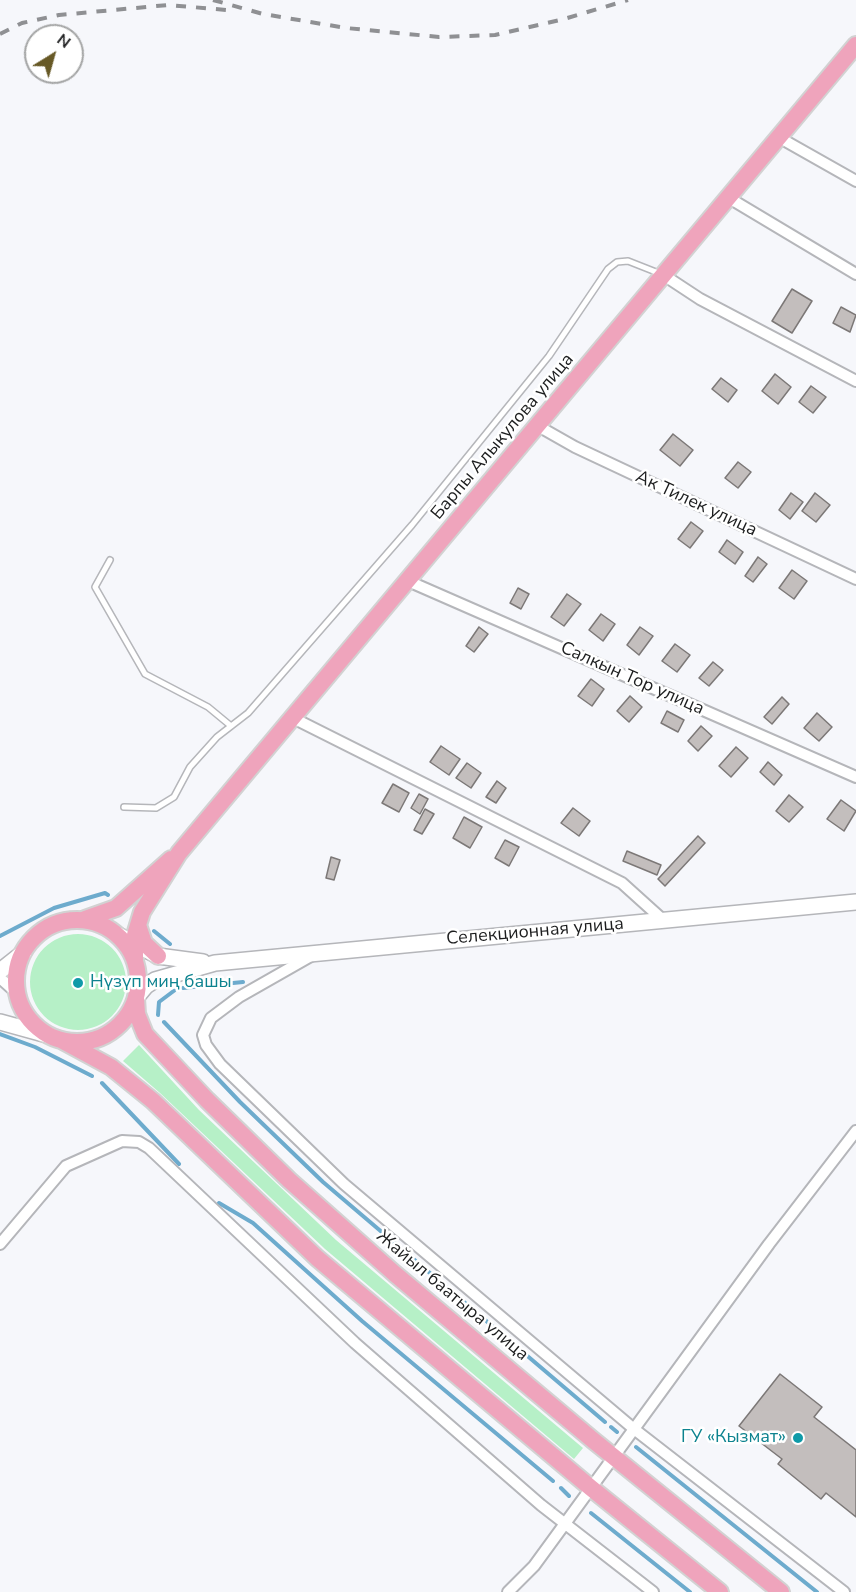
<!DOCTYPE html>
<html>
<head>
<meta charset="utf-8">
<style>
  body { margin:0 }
  #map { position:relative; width:856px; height:1592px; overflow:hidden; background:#f6f7fb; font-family:"Nunito Sans",sans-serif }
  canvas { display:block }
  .north { position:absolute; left:24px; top:24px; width:60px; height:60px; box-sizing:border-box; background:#fff; border:2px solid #a4a5a5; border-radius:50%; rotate:37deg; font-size:16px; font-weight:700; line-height:24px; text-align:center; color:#1c1d1e }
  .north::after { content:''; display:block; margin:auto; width:21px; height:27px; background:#675926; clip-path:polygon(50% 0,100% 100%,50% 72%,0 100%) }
</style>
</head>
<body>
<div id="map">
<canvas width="856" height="1592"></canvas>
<div class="north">N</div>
</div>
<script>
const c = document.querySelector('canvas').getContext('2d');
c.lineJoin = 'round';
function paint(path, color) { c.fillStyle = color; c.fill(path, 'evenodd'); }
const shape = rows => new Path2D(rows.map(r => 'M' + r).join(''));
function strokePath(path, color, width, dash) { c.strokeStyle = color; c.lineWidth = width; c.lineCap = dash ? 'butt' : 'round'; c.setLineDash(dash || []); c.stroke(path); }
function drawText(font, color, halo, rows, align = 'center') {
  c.font = font + ' "Nunito Sans",sans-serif'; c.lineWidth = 5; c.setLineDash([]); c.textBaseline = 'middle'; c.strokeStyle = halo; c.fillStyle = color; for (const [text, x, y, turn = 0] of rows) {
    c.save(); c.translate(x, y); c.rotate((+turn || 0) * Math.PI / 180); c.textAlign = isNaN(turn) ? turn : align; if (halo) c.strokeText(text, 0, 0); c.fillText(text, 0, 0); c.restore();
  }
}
paint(shape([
  '30 982a48 48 0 1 1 96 0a48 48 0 1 1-96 0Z',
  [139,1045,199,1110,336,1240,583,1448,574,1459,325,1249,160,1093,123,1061]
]), '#b6f0c7');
strokePath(shape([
  [154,931,170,944],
  [0,936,54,908,105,893,108,895],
  [183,988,243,982],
  [158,1015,159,1002,175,990],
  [164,1022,240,1102,323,1182,605,1422],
  [0,1034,35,1047,92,1076],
  [102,1083,179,1164],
  [219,1203,253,1223,362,1321,553,1481],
  [611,1427,617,1432],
  [636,1447,817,1592],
  [561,1488,569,1496],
  [591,1513,690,1592]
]), '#6dabcd', 4);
const building = shape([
  [792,289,812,301,792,333,772,321,792,289],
  [841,307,856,315,850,332,833,323,841,307],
  [775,374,791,387,778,404,762,391,775,374],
  [721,378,737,390,728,402,712,389,721,378],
  [811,386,826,397,813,413,799,402,811,386],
  [673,434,693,450,680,466,660,450,673,434],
  [738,462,751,472,738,488,725,478,738,462],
  [791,493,803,502,790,519,779,510,791,493],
  [815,493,830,505,816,522,802,511,815,493],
  [691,522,703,531,690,548,678,539,691,522],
  [727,540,743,552,735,564,719,552,727,540],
  [758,557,767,564,753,582,745,576,758,557],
  [792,570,807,581,794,599,779,588,792,570],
  [518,588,529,594,521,609,510,603,518,588],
  [567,594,581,604,564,626,551,617,567,594],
  [601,614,615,624,603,641,589,630,601,614],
  [479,627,488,634,474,652,466,646,479,627],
  [640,627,653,636,639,655,627,645,640,627],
  [675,644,690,655,677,672,662,661,675,644],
  [713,662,723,670,709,686,699,678,713,662],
  [591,679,604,689,592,706,578,696,591,679],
  [630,696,642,707,629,722,617,711,630,696],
  [782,697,789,704,772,724,764,717,782,697],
  [667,711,684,720,678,732,661,723,667,711],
  [817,713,832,727,819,741,804,728,817,713],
  [701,726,712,736,698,751,688,741,701,726],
  [441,746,460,759,449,775,430,762,441,746],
  [736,747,748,758,731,777,719,766,736,747],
  [768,762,782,775,774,785,760,772,768,762],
  [467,763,481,773,471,788,456,778,467,763],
  [497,781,506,788,496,803,486,797,497,781],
  [393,784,409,793,399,812,382,803,393,784],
  [419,794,428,799,420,814,411,808,419,794],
  [789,795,803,807,789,822,776,811,789,795],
  [841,800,856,811,844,831,827,819,841,800],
  [573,808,590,821,579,836,561,823,573,808],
  [425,809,434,814,422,834,414,830,425,809],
  [464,817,482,827,470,848,453,838,464,817],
  [698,836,705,843,665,886,658,879,698,836],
  [505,840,519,847,509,866,495,858,505,840],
  [627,851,661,865,657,875,623,861,627,851],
  [331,857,340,860,334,880,326,878,331,857],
  [780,1374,822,1407,814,1417,856,1450,856,1517,826,1493,821,1499,778,1464,782,1459,739,1426,780,1374]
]);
paint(building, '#c3bebd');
strokePath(building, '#7c7877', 1.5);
const lane = shape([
  [110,560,95,587,145,674,208,707,231,726],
  [124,807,156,808,174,797,190,767,217,737,248,713,412,525,549,356,608,269,617,262,628,261,661,274]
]);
const street = shape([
  [780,138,856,181],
  [729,198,856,274],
  [662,274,700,299,856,381],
  [538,426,575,447,856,579],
  [408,581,856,777],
  [293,718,622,883,663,920],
  [311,956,239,997,211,1018,203,1035,206,1045,220,1064,344,1184,634,1429,844,1592],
  [0,978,18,994],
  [0,1244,66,1166,122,1141,139,1142,149,1148,355,1343,541,1505,653,1592],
  [508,1592,534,1566,769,1244,856,1131]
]);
const secondary = shape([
  [118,935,158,956,203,962],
  [0,971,24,952],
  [136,998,146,986,155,980,215,963,856,902],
  [0,1022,51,1036]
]);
const primary = shape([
  [85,919,116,908,171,859],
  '16 981a61 61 0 1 1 122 0a61 61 0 1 1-122 0Z',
  [138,925,144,943,158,956],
  [135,962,135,935,142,912,179,853,856,45],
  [136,998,137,1014,145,1034,207,1100,289,1180,395,1274,594,1441,781,1592],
  [61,1040,111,1067,153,1101,317,1258,591,1488,720,1592]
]);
strokePath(lane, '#b5b6ba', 8);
strokePath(street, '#b5b6ba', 14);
strokePath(secondary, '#b5b6ba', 18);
strokePath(primary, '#d2d2d2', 20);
strokePath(lane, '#fff', 5);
strokePath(street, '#fff', 10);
strokePath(secondary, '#fff', 15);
strokePath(primary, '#efa4bc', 16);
strokePath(shape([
  [213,0,263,14,346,28,439,37,495,35,564,19,628,0],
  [0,34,22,23,59,15,168,5,227,10]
]), '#8f9093', 4, [10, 10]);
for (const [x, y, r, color] of [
  [78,983,6,"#0f9aa8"],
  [798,1438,6,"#0f9aa8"]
]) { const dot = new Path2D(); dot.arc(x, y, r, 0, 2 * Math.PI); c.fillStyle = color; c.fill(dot); strokePath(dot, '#fff', 2); }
drawText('18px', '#1c1d1e', '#fff', [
  ["Барпы Алыкулова улица",503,437,-50],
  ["Ак Тилек улица",696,504,25],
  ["Салкын Тор улица",632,679,24],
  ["Селекционная улица",535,932,-5],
  ["Жайыл баатыра улица",452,1296,40]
]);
drawText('18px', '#0d838f', '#fff', [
  ["Нүзүп миң башы",90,983],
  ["ГУ «Кызмат»",786,1438,"right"]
], 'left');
</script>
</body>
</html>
